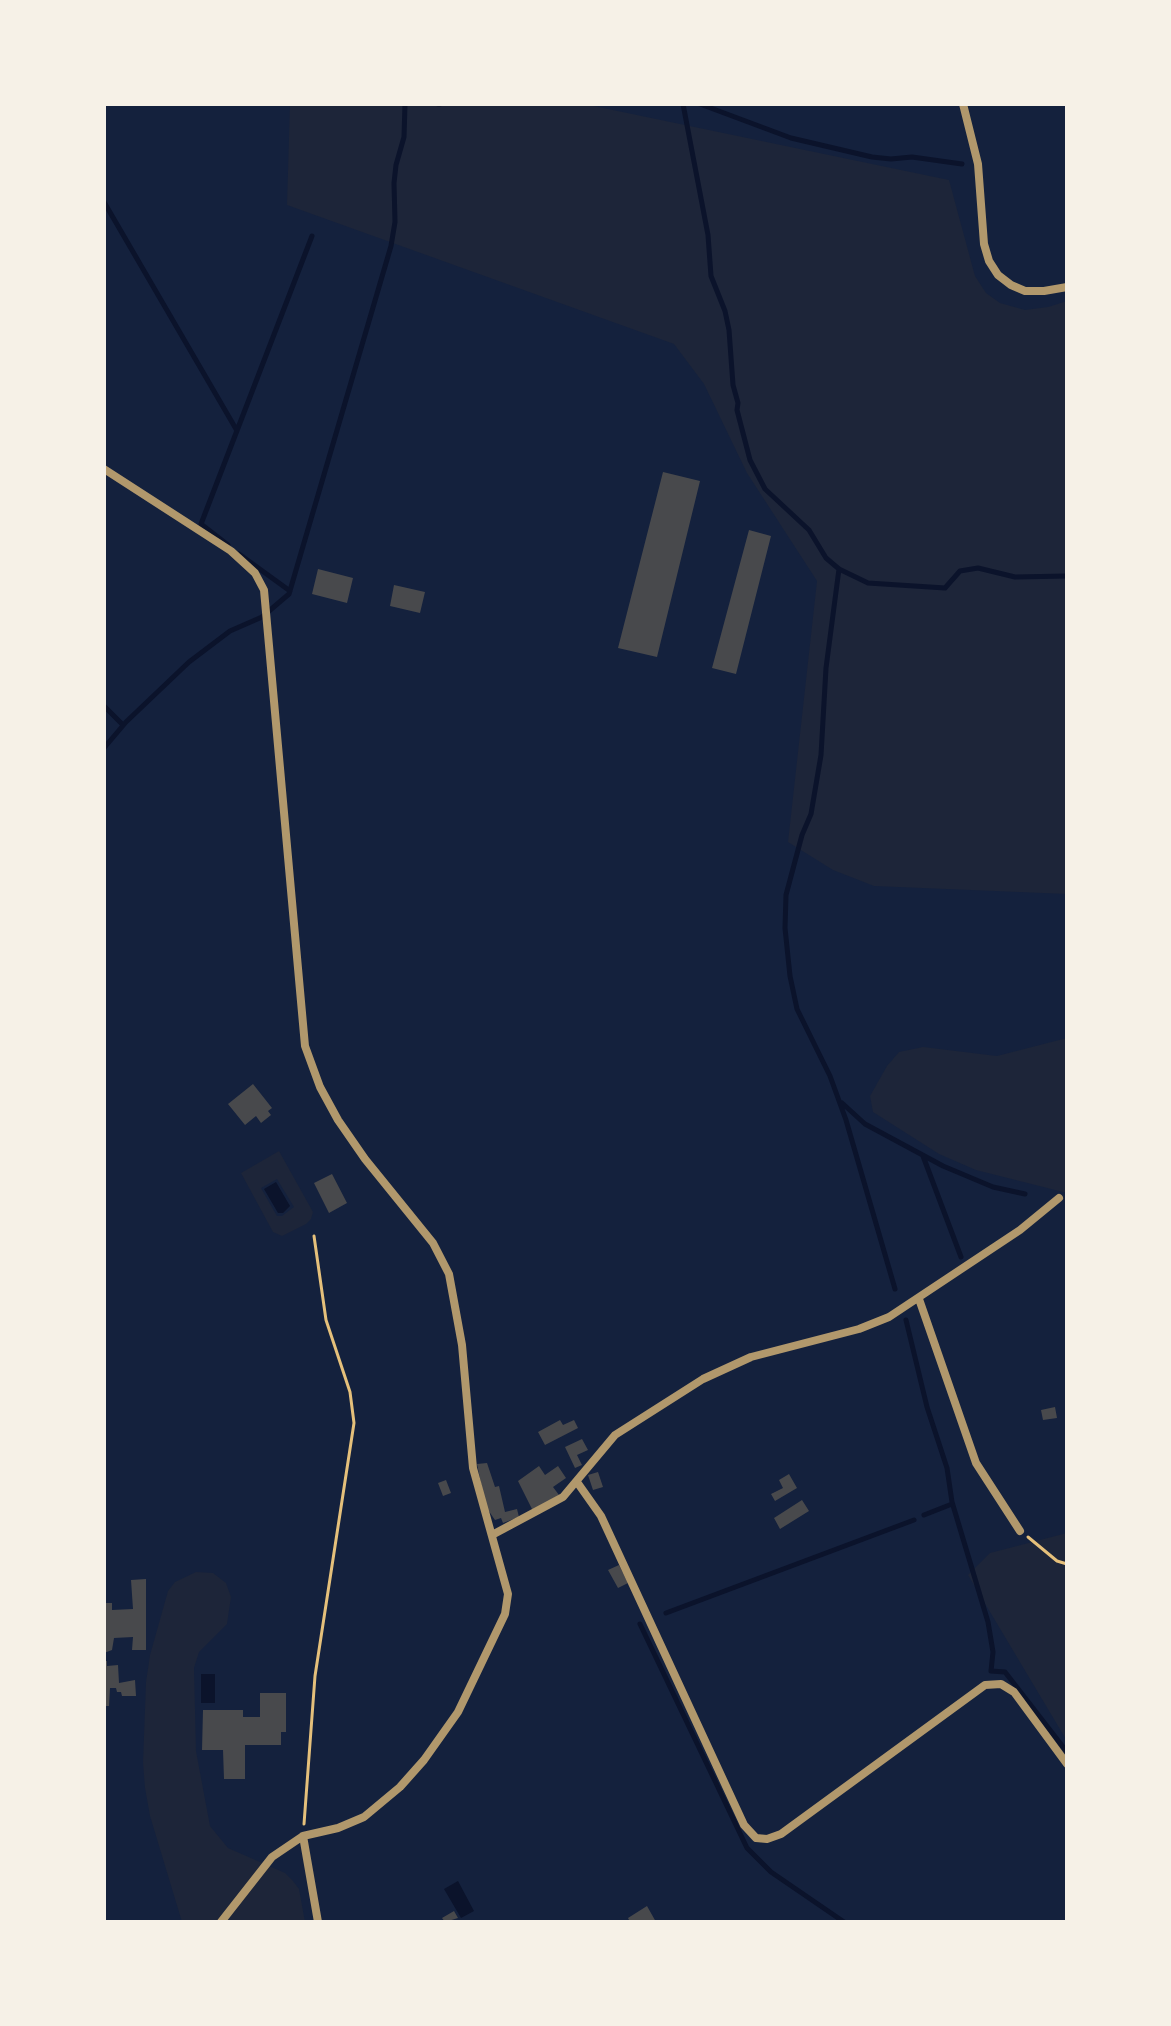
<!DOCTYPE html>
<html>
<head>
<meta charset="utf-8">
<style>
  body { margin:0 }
  #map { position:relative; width:1171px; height:2026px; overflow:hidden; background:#14213d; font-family:Lora,serif }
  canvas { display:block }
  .frame { position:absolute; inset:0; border:106px solid #f6f1e7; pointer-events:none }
</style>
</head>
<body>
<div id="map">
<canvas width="1171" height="2026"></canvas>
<div class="frame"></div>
</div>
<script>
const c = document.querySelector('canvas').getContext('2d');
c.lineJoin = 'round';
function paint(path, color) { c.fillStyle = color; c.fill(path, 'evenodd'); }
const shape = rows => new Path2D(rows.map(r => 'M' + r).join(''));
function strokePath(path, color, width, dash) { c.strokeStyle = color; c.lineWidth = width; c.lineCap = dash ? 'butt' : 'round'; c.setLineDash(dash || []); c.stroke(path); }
paint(shape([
  [290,104,584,104,949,180,975,276,986,293,1000,303,1025,310,1048,307,1067,301,1067,894,874,886,833,870,788,842,817,581,747,473,704,384,674,344,287,205],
  [1067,1038,1067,1193,976,1170,939,1154,873,1112,870,1096,887,1066,899,1052,923,1047,997,1056],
  [279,1151,313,1212,311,1219,306,1224,282,1236,273,1232,241,1173],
  [277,1179,294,1207,282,1216,277,1216,261,1188],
  [1067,1533,1067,1741,968,1575,990,1553],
  [196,1572,213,1573,226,1583,231,1597,227,1624,199,1652,194,1668,196,1751,210,1826,228,1848,285,1873,293,1881,299,1889,305,1922,182,1922,150,1816,145,1788,143,1763,146,1682,150,1655,168,1591,175,1582]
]), '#1d2539');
paint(shape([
  [276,1182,290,1206,283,1213,278,1213,264,1189],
  [201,1674,215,1674,215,1703,201,1703],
  [458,1881,474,1911,461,1918,444,1889]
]), '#0b132b');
strokePath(shape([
  [438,104,440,104],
  [683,104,708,235,711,276,725,311,729,330,733,385,738,403,737,410,750,460,765,489,809,530,826,558,839,569,868,583,945,588,960,571,978,568,1015,577,1067,576],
  [700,104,791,138,872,157,891,159,912,157,962,164],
  [104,202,236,429],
  [228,545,201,524,312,236],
  [239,554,290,591],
  [839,569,826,668,821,755,811,814,802,835,786,895,785,928,790,976,797,1009,830,1076,846,1120,895,1289],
  [104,706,123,725],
  [104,748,126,722,189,662,230,631,262,617,289,594,391,246,395,222,394,183,396,165,404,137,405,104],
  [842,1103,865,1124,943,1166,993,1187,1025,1194],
  [923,1156,961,1257],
  [906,1320,927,1407,947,1468,952,1502,988,1622,993,1652,991,1671,1005,1672,1067,1752],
  [924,1515,952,1504],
  [666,1613,914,1520],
  [640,1624,747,1848,771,1872,844,1922]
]), '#0b132b', 5);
paint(shape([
  [663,472,700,481,657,657,618,648],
  [749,530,771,536,736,674,712,668],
  [318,569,353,578,347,603,312,594],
  [394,585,425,592,420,613,390,606],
  [253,1084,272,1108,268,1111,271,1115,261,1123,256,1116,245,1125,228,1104],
  [332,1174,347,1203,329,1213,314,1183],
  [1055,1407,1057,1418,1043,1420,1041,1410],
  [560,1420,563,1425,574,1420,578,1428,545,1445,538,1432],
  [582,1439,588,1450,577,1455,582,1465,575,1468,565,1447],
  [487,1463,495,1487,499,1486,505,1512,517,1509,519,1517,503,1523,501,1518,495,1520,486,1507,477,1464],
  [539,1466,545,1475,558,1466,566,1478,553,1487,559,1495,533,1511,518,1481],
  [598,1472,603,1487,593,1490,588,1475],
  [789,1474,797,1488,775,1501,771,1494,783,1488,779,1480],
  [446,1480,451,1493,443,1496,438,1483],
  [802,1500,809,1511,780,1529,774,1518],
  [619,1565,628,1583,618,1588,608,1570],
  [146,1579,146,1650,132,1650,133,1637,114,1638,112,1650,104,1653,104,1603,112,1603,112,1610,133,1609,131,1580],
  [104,1661,107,1661,107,1666,118,1665,119,1683,135,1680,136,1696,122,1696,121,1692,117,1692,116,1688,110,1688,109,1706,104,1706],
  [260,1693,286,1693,286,1732,281,1732,281,1745,245,1745,245,1779,224,1779,223,1750,202,1750,203,1710,243,1710,243,1717,260,1717],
  [647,1906,656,1922,630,1922,628,1918],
  [454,1911,458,1918,445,1922,442,1918]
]), '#48494c');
strokePath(shape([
  [1028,1537,1057,1561,1067,1564],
  [304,1824,315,1676,354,1423,350,1392,326,1320,314,1236]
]), '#e5c07b', 3);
strokePath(shape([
  [963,104,978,164,984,244,989,261,998,275,1011,285,1025,291,1044,291,1067,287],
  [104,469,231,551,255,573,264,590,305,1046,320,1087,338,1120,365,1159,433,1243,449,1274,462,1345,473,1468,508,1594,505,1614,458,1712,424,1760,400,1787,364,1817,338,1828,303,1836,272,1857,221,1922],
  [919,1299,976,1463,1020,1531],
  [577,1482,601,1516,744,1825,756,1838,767,1839,781,1834,985,1685,1001,1684,1014,1692,1067,1764],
  [492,1535,563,1497,615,1435,703,1379,751,1357,859,1329,889,1317,1020,1230,1059,1198],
  [303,1836,318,1922]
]), '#b1986c', 8);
</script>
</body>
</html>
